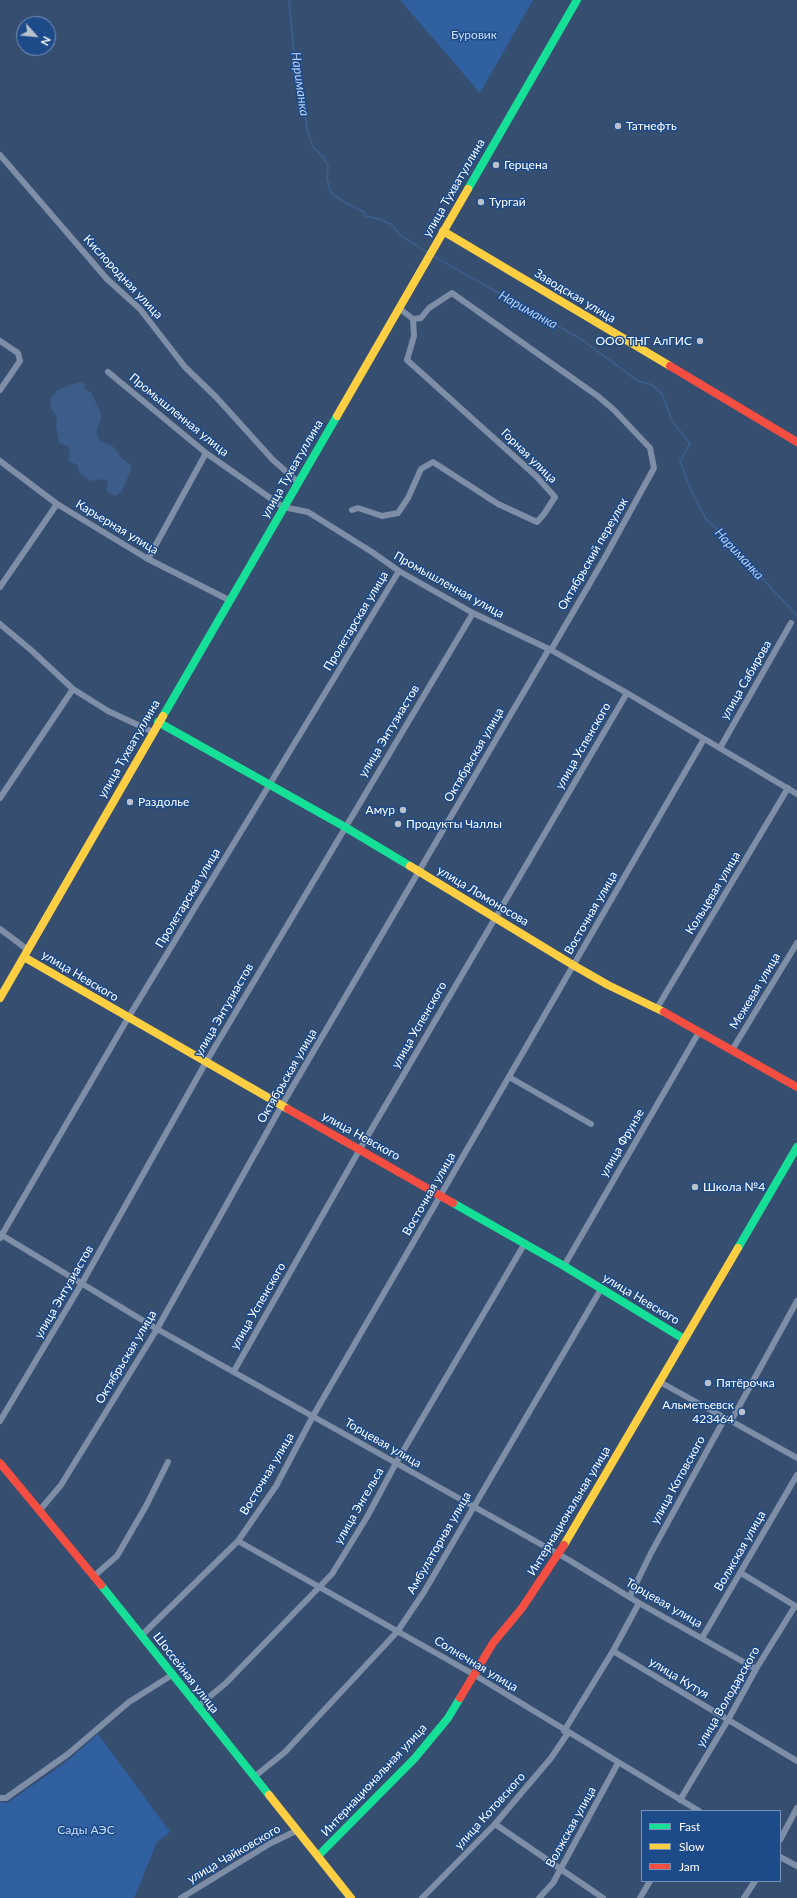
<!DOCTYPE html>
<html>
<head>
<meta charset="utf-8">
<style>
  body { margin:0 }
  #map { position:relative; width:797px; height:1898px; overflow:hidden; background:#364e70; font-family:Lato,sans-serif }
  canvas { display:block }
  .legend { position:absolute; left:641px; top:1810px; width:140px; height:72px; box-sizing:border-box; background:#1d4a89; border:1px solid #7792b8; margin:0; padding:5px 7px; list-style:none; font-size:12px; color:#fff }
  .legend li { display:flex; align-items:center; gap:8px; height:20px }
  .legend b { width:20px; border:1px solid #7792b8 }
  .north { position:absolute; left:16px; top:16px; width:40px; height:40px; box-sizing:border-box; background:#1d4a89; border:1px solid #7792b8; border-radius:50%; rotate:117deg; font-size:11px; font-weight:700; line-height:16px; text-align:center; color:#fff }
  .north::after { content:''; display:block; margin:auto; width:14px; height:18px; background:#b9c1cd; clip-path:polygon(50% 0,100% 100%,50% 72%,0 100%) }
</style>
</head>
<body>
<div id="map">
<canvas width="797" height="1898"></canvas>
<ul class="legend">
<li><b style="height:5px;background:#16e098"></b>Fast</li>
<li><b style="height:5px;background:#ffcf43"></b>Slow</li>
<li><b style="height:5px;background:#f24e42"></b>Jam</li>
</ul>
<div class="north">N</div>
</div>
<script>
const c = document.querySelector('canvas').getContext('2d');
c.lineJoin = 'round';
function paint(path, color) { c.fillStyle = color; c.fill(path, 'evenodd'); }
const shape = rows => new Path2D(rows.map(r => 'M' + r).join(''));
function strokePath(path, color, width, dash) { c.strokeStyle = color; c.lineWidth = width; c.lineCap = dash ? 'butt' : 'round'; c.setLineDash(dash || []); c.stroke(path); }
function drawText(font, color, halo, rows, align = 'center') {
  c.font = font + ' Lato,sans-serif'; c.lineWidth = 3; c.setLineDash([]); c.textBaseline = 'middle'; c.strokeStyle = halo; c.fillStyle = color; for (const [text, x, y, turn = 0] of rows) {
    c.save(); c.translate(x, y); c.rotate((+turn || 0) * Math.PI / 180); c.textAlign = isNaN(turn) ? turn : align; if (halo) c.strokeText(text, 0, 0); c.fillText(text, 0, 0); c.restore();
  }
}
paint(shape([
  [400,0,533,0,480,93],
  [98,1734,170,1832,157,1842,134,1898,0,1898,0,1802,7,1803,65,1763]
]), '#3160a0');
paint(shape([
  [79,382,85,384,84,389,91,392,101,414,101,419,96,432,100,441,114,447,120,457,132,466,124,487,121,492,115,496,106,491,108,481,104,479,91,481,79,473,78,466,68,460,70,453,68,446,59,443,56,425,57,418,51,408,51,397,59,389]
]), '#3c5d89');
strokePath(shape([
  [289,0,294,53,305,110,307,129,313,147,323,157,328,165,327,179,331,193,344,202,364,212,365,216,379,219,391,224,400,235,428,253],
  [433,256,581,339,638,381,652,385,662,394,672,421,690,444,680,461,690,488,706,519,719,531,797,616]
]), '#3c5d89', 2);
strokePath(shape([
  [0,155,107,279,140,309,185,367,216,397,273,460,298,482],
  [413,319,421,318,429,308,452,293,599,397,614,410,650,448,654,468,604,559,551,650],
  [0,341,18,353,20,361,0,390],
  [108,372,206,453,283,507,308,512,372,552,399,571,473,613,551,650,627,693,797,794],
  [0,461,57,504,148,559,229,600],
  [352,510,358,508,382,516,398,513,408,498,421,469,433,462,498,504,537,522,544,514,555,497,536,476,407,360,414,336,413,319,399,308],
  [148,559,206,453],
  [0,587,57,504],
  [0,624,31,650,73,689,108,711,153,732],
  [720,748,791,623],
  [0,798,73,689],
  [0,929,28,950],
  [657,1008,788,788],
  [732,1050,797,943],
  [509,1077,591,1124],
  [0,1234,157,1329,569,1560,639,1603,756,1669],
  [0,1238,128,1018,399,571],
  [564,1266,699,1032],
  [234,1371,360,1149,627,693],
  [660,1382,725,1418],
  [0,1421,82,1283,206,1062,473,613],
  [731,1421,797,1458],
  [39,1511,61,1485,157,1329,282,1105,549,649],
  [238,1541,473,1674,699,1811],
  [741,1573,797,1607],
  [93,1577,117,1556,146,1506,168,1462],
  [630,1596,651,1553,725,1418,731,1421,797,1301],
  [142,1635,238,1541,276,1486,313,1416,704,739],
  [702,1638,797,1475],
  [613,1651,797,1761],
  [197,1707,226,1683,332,1574,367,1517,396,1463,525,1243],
  [564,1731,613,1651,639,1603],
  [254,1777,285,1752,397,1632,424,1592,601,1289],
  [0,1798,6,1798,68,1754,129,1702,172,1675],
  [680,1800,728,1720,756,1669,795,1606],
  [495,1824,603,1898],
  [780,1840,797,1808],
  [780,1857,797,1866],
  [181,1898,271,1843,298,1830],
  [422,1898,495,1824,551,1758,568,1733],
  [539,1898,553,1883,618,1763],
  [640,1898,650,1881],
  [744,1898,755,1881]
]), '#7d8ea6', 6);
strokePath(shape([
  [468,189,577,0],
  [163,716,337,416],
  [158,722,345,827,410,866],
  [453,1203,564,1266,684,1339],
  [738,1248,797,1147],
  [101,1585,269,1795],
  [318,1856,415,1758,448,1718,460,1698]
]), '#16e098', 8);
strokePath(shape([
  [443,231,670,366],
  [337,416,468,189],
  [410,866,573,965,608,985,664,1012],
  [24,957,288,1109],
  [0,998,163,716],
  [564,1545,738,1248],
  [269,1795,351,1898]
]), '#ffcf43', 8);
strokePath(shape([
  [670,366,797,442],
  [664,1012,797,1087],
  [288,1109,453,1203],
  [0,1463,101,1585],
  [460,1698,493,1643,522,1608,564,1545]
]), '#f24e42', 8);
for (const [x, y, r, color] of [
  [618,126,4,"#b9c1cd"],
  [496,165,4,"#b9c1cd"],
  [481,202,4,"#b9c1cd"],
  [700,341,4,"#b9c1cd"],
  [130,802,4,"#b9c1cd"],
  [403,810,4,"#b9c1cd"],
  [398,824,4,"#b9c1cd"],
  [695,1187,4,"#b9c1cd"],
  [708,1383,4,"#b9c1cd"],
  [742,1412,4,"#b9c1cd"]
]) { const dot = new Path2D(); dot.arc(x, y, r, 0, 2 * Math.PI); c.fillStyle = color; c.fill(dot); strokePath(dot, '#1d4a89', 1.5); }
drawText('12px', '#ccdff9', '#1d4a89', [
  ["Буровик",474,35],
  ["Сады АЭС",86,1830]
]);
drawText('12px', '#fff', '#1d4a89', [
  ["Татнефть",626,126],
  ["Герцена",504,165],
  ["Тургай",489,202],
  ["ООО ТНГ АлГИС",692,341,"right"],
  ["Раздолье",138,802],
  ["Амур",395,810,"right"],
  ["Продукты Чаллы",406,824],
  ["Школа №4",703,1187],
  ["Пятёрочка",716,1383],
  ["Альметьевск",734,1405,"right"],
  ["423464",734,1419,"right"]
], 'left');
drawText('12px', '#fff', '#1d4a89', [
  ["улица Тухватуллина",454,188,-60],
  ["Кислородная улица",123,277,47],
  ["Заводская улица",575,296,31],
  ["Промышленная улица",179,415,39],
  ["Горная улица",529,456,44],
  ["улица Тухватуллина",292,469,-60],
  ["Карьерная улица",117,527,31],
  ["Октябрьский переулок",593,554,-60],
  ["Промышленная улица",449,585,29],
  ["Пролетарская улица",356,621,-59],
  ["улица Сабирова",746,680,-60],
  ["улица Энтузиастов",389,731,-59],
  ["улица Успенского",583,746,-60],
  ["улица Тухватуллина",129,749,-60],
  ["Октябрьская улица",474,755,-60],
  ["Кольцевая улица",713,893,-59],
  ["улица Ломоносова",483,896,31],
  ["Пролетарская улица",188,898,-59],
  ["Восточная улица",591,913,-60],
  ["улица Невского",80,976,31],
  ["Межевая улица",755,991,-59],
  ["улица Энтузиастов",224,1010,-60],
  ["улица Успенского",419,1025,-60],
  ["Октябрьская улица",287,1076,-60],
  ["улица Невского",361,1136,29],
  ["улица Фрунзе",622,1143,-60],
  ["Восточная улица",429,1194,-60],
  ["улица Энтузиастов",64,1292,-60],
  ["улица Невского",641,1299,31],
  ["улица Успенского",258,1306,-60],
  ["Октябрьская улица",126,1357,-59],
  ["Торцевая улица",383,1443,30],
  ["Восточная улица",267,1474,-59],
  ["улица Котовского",678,1480,-61],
  ["улица Энгельса",359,1506,-60],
  ["Интернациональная улица",569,1511,-59],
  ["Амбулаторная улица",439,1543,-60],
  ["Волжская улица",740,1551,-60],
  ["Торцевая улица",664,1603,30],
  ["Солнечная улица",476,1664,31],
  ["Шоссейная улица",186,1673,52],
  ["улица Кутуя",679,1678,31],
  ["улица Володарского",728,1697,-60],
  ["Интернациональная улица",374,1780,-47],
  ["улица Котовского",490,1811,-48],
  ["Волжская улица",571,1827,-61],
  ["улица Чайковского",234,1854,-30]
]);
drawText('italic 13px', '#b3cff3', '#1d4a89', [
  ["Нариманка",300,84,82],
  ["Нариманка",528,310,29],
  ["Нариманка",739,554,47]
]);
</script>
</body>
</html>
